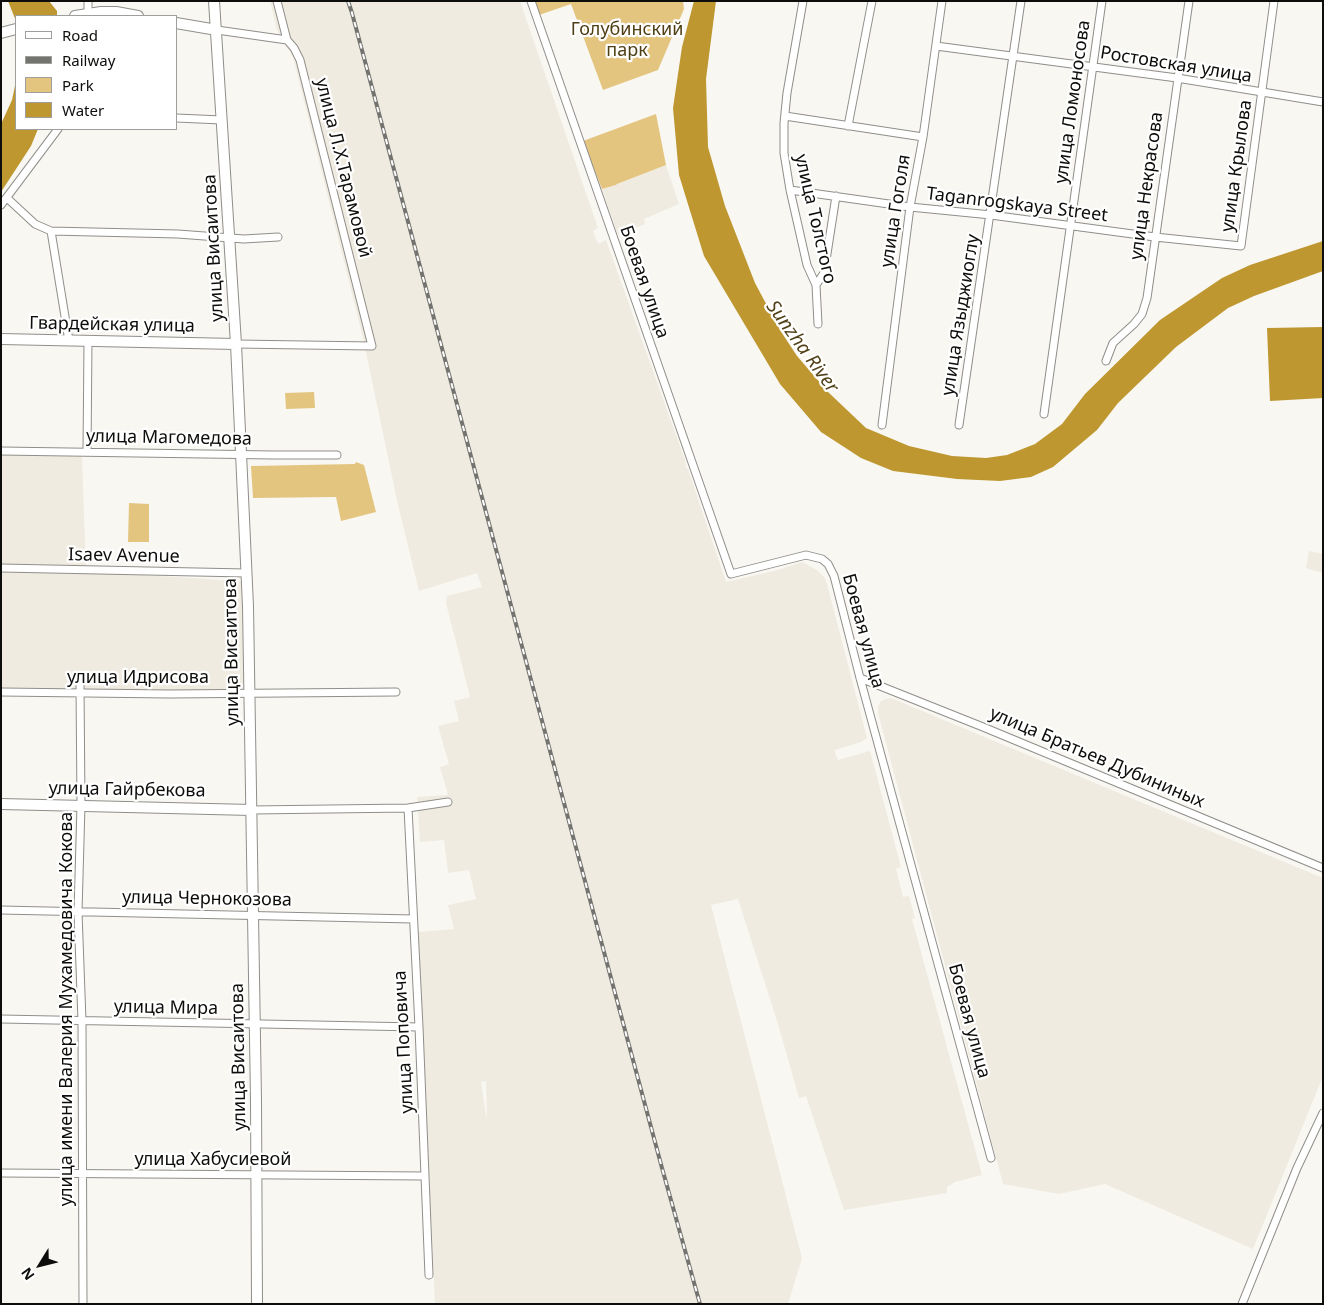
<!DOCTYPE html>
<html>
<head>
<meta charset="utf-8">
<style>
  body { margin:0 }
  #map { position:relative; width:1324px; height:1305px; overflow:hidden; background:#f9f7f2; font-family:"Noto Sans",sans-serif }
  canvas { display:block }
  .frame { position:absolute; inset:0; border:2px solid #0d0d0b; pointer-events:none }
  .legend { position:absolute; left:15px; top:15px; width:162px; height:115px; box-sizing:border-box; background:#fff; border:1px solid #9e9e9d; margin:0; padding:6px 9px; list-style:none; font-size:15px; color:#0d0d0b }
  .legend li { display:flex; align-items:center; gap:10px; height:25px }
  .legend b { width:25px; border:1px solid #9e9e9d }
  .north { position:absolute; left:15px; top:1240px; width:50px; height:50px; -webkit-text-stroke:4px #fff; paint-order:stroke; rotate:234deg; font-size:14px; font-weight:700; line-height:20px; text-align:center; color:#0d0d0b }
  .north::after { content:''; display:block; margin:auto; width:18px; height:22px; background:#0d0d0b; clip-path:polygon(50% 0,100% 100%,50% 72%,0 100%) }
</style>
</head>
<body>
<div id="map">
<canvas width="1324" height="1305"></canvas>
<div class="frame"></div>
<ul class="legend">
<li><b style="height:6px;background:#fff"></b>Road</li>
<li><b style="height:6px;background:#73736f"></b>Railway</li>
<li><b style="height:14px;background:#e3c580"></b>Park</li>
<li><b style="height:14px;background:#be9730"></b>Water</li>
</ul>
<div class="north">N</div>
</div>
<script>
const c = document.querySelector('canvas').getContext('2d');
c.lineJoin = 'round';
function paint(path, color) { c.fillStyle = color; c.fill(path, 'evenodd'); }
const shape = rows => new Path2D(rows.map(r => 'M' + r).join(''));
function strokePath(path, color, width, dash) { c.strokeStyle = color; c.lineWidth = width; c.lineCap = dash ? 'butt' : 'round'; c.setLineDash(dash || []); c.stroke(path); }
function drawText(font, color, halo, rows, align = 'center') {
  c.font = font + ' "Noto Sans",sans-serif'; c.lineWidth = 4.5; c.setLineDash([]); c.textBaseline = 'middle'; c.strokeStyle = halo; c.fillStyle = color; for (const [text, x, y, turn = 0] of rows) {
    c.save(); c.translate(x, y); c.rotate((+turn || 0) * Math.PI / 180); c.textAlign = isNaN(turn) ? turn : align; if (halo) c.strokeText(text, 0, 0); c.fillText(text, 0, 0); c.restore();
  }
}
paint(shape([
  [270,1,520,1,598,228,593,231,598,244,606,240,685,460,686,468,688,469,726,582,778,570,802,562,817,570,824,577,827,584,867,738,861,742,835,750,836,755,838,760,870,751,901,867,896,869,903,897,909,896,915,918,912,919,982,1175,955,1182,947,1187,947,1193,844,1210,806,1096,799,1098,778,1024,738,899,711,905,802,1258,788,1304,435,1304,418,932,454,929,448,905,476,899,469,870,448,873,444,840,420,842,417,797,448,795,440,767,449,764,438,726,459,721,454,701,470,697,446,603,447,596,482,587,477,573,419,591,398,505,363,338,293,57,277,30],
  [486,1081,487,1116,486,1116,481,1082],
  [666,165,679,204,644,219,645,224,618,235,602,189,616,185,617,184],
  [1,453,82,456,86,571,250,582,254,695,1,693],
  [1309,551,1323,554,1323,573,1306,568],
  [891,698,1323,878,1323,1076,1253,1249,1105,1184,1059,1194,1003,1184,878,713,878,707,880,702,885,699]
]), '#f0ebe0');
paint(shape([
  [534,1,683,1,684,9,658,70,603,90,571,4,539,15],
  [656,114,666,165,617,184,616,185,602,189,583,141],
  [314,392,315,408,286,409,285,393],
  [356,462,364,465,376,512,341,521,336,497,253,498,251,466,355,464],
  [129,503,149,504,149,542,128,542]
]), '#e3c580');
paint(shape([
  [8,1,49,1,57,11,57,16,16,16,16,21],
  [694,1,716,1,706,79,708,147,725,206,755,283,780,330,797,356,828,392,866,428,909,446,952,456,986,458,1007,455,1035,444,1062,424,1085,394,1160,320,1222,278,1250,265,1323,241,1323,271,1254,296,1228,308,1176,347,1118,403,1097,430,1053,467,1031,477,1000,481,957,479,893,471,861,458,821,432,780,384,704,256,679,175,673,108,682,47],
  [16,81,16,129,38,129,31,146,1,192,1,124,12,100],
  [1323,327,1323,398,1270,401,1267,328]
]), '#be9730');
const street = shape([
  [88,1,88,16],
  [531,1,731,574,806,555,822,559,828,564,834,576,860,678,991,1158],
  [803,1,787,93,784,123,784,153,790,190,807,265,816,285,818,324],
  [217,30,287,40],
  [936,46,1177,78,1323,102],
  [785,116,923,137],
  [176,118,222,120],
  [848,126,872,1],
  [790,190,910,207,991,215,1155,237,1241,246,1274,1],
  [7,198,35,224,51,231,178,234,244,239,278,237],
  [1,205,58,129],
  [51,231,69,341],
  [816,285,824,273,836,196],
  [236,344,372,346,300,60,294,48,287,40,277,1],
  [1106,361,1113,343,1134,324,1142,314,1147,298,1189,1],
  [1044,414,1102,1],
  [882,425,910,207,923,137,942,1],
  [959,425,1021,1],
  [1,451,273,455,337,455],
  [87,452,88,341],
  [1,568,246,573],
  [860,678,983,727,1323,868],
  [80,684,81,805,78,912,82,1021,83,1304],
  [1,692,170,694,396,692],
  [408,808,419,1027,429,1275],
  [252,810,408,808,448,802],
  [1,910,413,919],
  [1,1019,419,1027],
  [1,1173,425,1176],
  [1242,1304,1297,1168,1323,1113]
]);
const secondary = shape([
  [214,1,236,344,248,606,256,1100,257,1304],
  [75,16,101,12,116,12,138,16],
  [176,23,217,30],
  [1,33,16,29],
  [1,339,236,344],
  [1,804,252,810]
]);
strokePath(street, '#908e8a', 9);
strokePath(secondary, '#908e8a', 12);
strokePath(street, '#fff', 7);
strokePath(secondary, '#fff', 10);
const rail = shape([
  [348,1,352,13,662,1168,700,1304]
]);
strokePath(rail, '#73736f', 4);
strokePath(rail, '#fff', 2, [5.5]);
drawText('18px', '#4f3e15', '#fff', [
  ["Голубинский",627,30],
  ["парк",627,51]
]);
drawText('18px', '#0d0d0b', '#fff', [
  ["Ростовская улица",1176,65,9],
  ["улица Ломоносова",1073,102,-82],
  ["улица Крылова",1237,166,-82],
  ["улица Л.Х.Тарамовой",343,168,76],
  ["улица Некрасова",1147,186,-82],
  ["Taganrogskaya Street",1017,205,7],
  ["улица Гоголя",896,211,-81],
  ["улица Толстого",815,219,77],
  ["улица Висаитова",214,248,-93],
  ["Боевая улица",644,282,71],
  ["улица Языджиоглу",961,315,-81],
  ["Гвардейская улица",112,325,1],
  ["улица Магомедова",169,438,1],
  ["Isaev Avenue",124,556,1],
  ["Боевая улица",863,631,75],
  ["улица Висаитова",232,652,-91],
  ["улица Идрисова",138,678],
  ["улица Братьев Дубининых",1097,758,23],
  ["улица Гайрбекова",127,790,1],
  ["улица Чернокозова",207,899,1],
  ["улица Мира",166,1008,1],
  ["улица имени Валерия Мухамедовича Кокова",67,1009,-90],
  ["Боевая улица",969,1021,75],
  ["улица Поповича",404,1042,-93],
  ["улица Висаитова",239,1057,-91],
  ["улица Хабусиевой",213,1160]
]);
drawText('italic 19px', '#524219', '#fff', [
  ["Sunzha River",802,347,54]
]);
</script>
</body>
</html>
